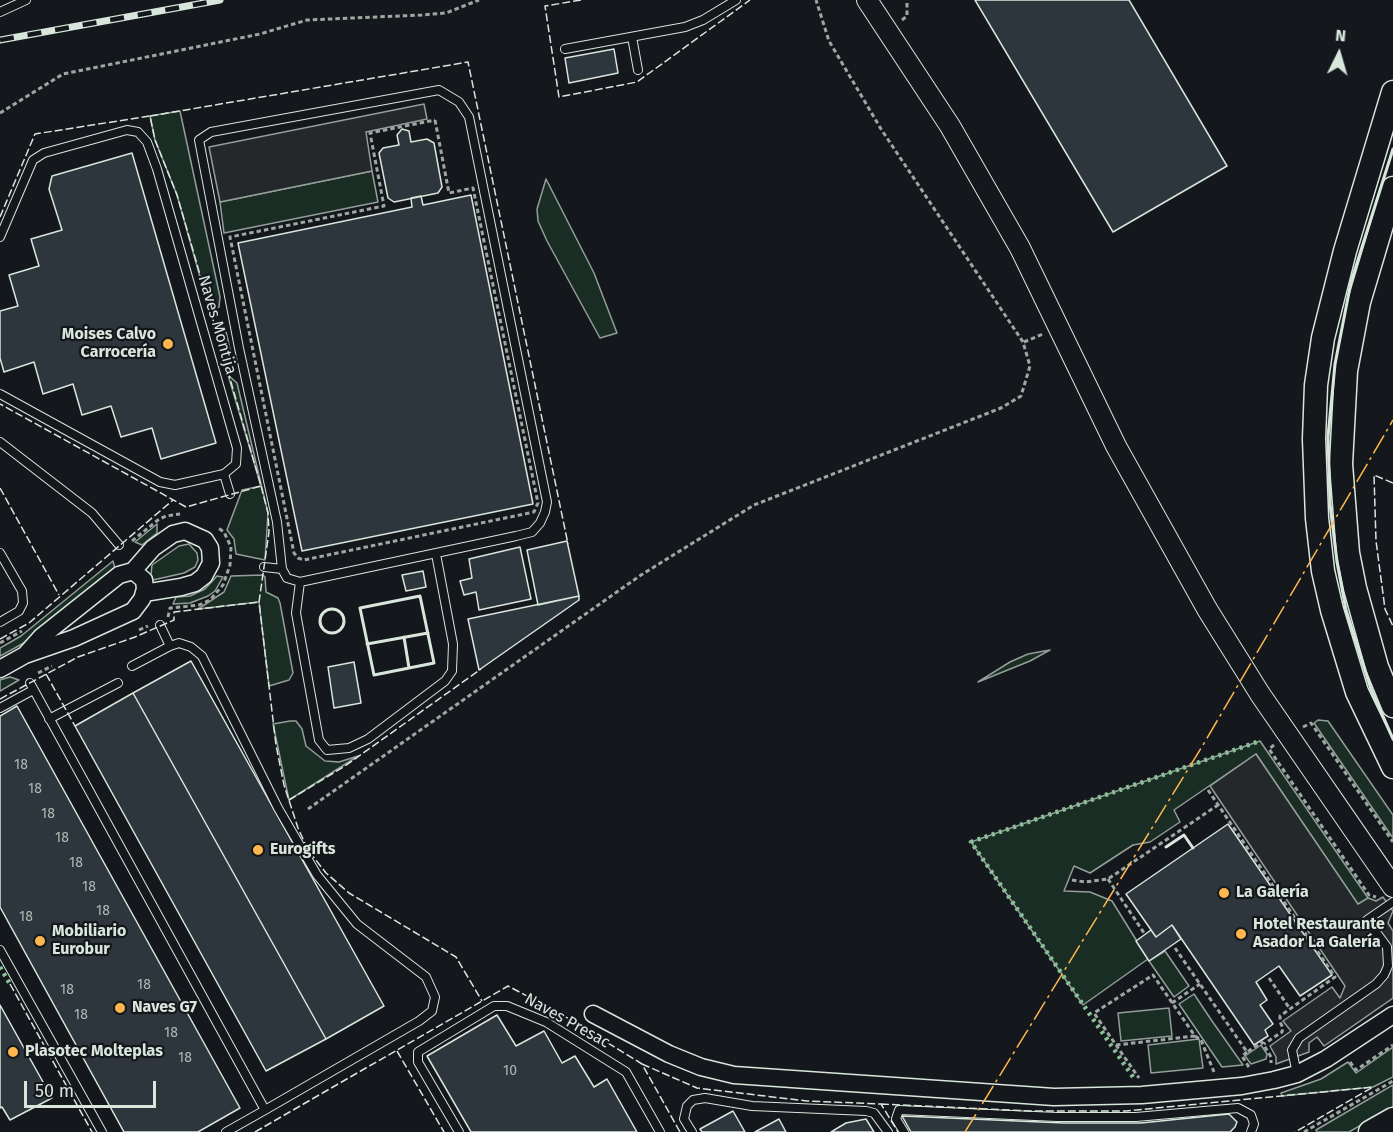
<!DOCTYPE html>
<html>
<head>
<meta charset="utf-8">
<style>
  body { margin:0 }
  #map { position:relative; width:1393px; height:1132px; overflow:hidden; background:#14181c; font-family:"Fira Sans",sans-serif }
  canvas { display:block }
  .north { position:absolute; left:1309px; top:24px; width:60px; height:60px; -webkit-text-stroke:4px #14181c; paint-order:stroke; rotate:5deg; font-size:16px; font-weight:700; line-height:24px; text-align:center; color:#d8e6dc }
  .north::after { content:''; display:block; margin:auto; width:21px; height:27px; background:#d8e6dc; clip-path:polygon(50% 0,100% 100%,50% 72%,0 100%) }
  .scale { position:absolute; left:24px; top:1081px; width:132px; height:27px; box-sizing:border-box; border:3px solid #d8e6dc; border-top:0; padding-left:8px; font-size:18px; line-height:21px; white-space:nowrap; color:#d8e6dc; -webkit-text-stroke:4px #14181c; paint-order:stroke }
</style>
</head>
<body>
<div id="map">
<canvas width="1393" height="1132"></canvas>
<div class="north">N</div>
<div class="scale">50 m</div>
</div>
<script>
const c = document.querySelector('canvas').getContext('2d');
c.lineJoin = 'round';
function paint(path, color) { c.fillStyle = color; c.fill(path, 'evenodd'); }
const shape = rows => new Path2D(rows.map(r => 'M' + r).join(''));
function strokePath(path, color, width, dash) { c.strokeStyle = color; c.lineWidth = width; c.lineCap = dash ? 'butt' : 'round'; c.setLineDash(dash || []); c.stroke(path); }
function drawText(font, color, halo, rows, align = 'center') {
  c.font = font + ' "Fira Sans",sans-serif'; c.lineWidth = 4.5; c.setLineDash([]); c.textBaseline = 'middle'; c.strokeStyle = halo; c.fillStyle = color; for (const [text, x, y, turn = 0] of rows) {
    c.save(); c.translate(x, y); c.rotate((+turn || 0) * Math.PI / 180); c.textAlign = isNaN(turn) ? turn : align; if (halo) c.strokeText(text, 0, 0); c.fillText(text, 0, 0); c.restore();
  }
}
const green = shape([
  [180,111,220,297,219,307,209,309,177,195,155,140,150,116,180,111],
  [372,171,378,202,224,233,220,202,372,171],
  [546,179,594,273,617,333,600,338,547,241,538,221,537,209,546,179],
  [220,324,225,327,231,354,224,359,214,326,220,324],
  [228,375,237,383,268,513,265,560,236,554,234,539,227,530,242,490,261,486,228,375],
  [157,524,157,533,142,545,135,542,157,524],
  [189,544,197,553,198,560,195,567,184,573,153,580,151,575,152,565,179,546,189,544],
  [113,561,115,569,22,644,0,656,0,648,21,636,113,561],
  [263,575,265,577,266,592,278,598,280,603,293,673,289,680,269,686,259,602,198,609,224,592,231,576,263,575],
  [217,576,223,577,215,591,208,596,190,603,173,604,176,597,190,596,205,589,217,576],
  [1050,650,1030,661,978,682,1010,662,1028,654,1050,650],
  [10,677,19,680,0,691,0,680,10,677],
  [1318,720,1328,721,1393,815,1393,838,1314,723,1318,720],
  [290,721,296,721,302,729,306,746,325,761,339,762,358,756,289,800,273,724,290,721],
  [1260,741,1368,898,1358,905,1256,754,1174,810,1180,822,1150,842,1133,845,1090,873,1074,866,1064,891,1090,892,1112,901,1148,959,1083,1005,971,842,1260,741],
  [1165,951,1189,986,1174,997,1149,961,1165,951],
  [1194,994,1212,1021,1243,1065,1222,1067,1179,1004,1194,994],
  [1169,1008,1172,1036,1121,1041,1118,1013,1169,1008],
  [1199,1039,1203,1068,1151,1073,1148,1045,1199,1039],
  [1261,1045,1267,1054,1266,1059,1251,1064,1245,1056,1261,1045],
  [1393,1047,1393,1077,1373,1087,1282,1096,1281,1093,1321,1079,1348,1062,1356,1073,1393,1047],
  [1393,1085,1393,1107,1349,1132,1317,1132,1316,1130,1393,1085]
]);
paint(green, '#1a2d24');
strokePath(green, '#939e99', 1.5);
const parking = shape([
  [424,104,427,119,366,132,372,171,220,202,209,147,424,104],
  [1256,754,1358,904,1368,898,1376,901,1383,897,1393,911,1388,923,1393,931,1393,998,1324,1046,1317,1037,1309,1043,1309,1052,1276,1064,1276,1057,1270,1046,1291,1031,1283,1021,1332,987,1340,998,1345,986,1210,786,1256,754]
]);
paint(parking, '#24282b');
strokePath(parking, '#939e99', 1.5);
const building = shape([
  [975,0,1129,0,1227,166,1113,232,975,0],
  [614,49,618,73,569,83,565,58,614,49],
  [402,129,409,131,411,142,427,139,434,143,442,187,438,193,394,202,388,198,379,153,383,148,399,145,397,135,402,129],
  [132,153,216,443,161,459,152,428,121,437,111,406,82,415,73,384,43,394,34,362,4,372,0,358,0,311,18,306,9,275,39,266,31,239,62,230,49,189,52,176,132,153],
  [471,195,533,504,302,551,238,243,412,207,411,198,421,196,423,205,471,195],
  [567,541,579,596,538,605,527,550,567,541],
  [520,547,531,599,479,610,476,592,464,595,460,581,472,578,469,559,520,547],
  [423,571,426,587,406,591,402,575,423,571],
  [579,596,579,600,479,670,468,619,579,596],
  [191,661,384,1006,326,1039,133,693,191,661],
  [354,662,361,703,334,708,328,667,354,662],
  [133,693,326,1039,266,1071,75,726,133,693],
  [17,706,240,1108,198,1132,124,1132,0,907,0,716,17,706],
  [1228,824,1332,975,1300,996,1279,966,1256,982,1267,1000,1260,1005,1273,1024,1265,1030,1268,1036,1254,1045,1172,925,1156,937,1126,894,1228,824],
  [1172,925,1181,939,1149,961,1136,941,1151,930,1156,937,1172,925],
  [0,1005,52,1098,10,1120,2,1107,0,1108,0,1005],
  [497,1015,516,1046,544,1031,562,1063,575,1056,594,1087,607,1079,637,1132,471,1132,427,1056,497,1015],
  [733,1111,745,1132,702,1132,700,1129,733,1111],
  [1229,1114,1237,1122,1235,1127,1230,1132,911,1132,902,1116,1064,1123,1141,1123,1229,1114],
  [779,1119,786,1132,755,1132,779,1119],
  [866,1119,874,1132,831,1132,846,1123,866,1119]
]);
paint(building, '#2c363c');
strokePath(building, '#d8e6dc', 1.5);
const service = shape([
  [0,12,26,0],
  [632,37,638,70],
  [565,49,685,27,703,20,736,0],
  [0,237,33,160,44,153,127,130,138,132,147,142,157,169,237,448,236,464,224,474,175,485,160,482,0,394],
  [0,442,92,513,119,545],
  [224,474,230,494],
  [0,553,22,591,23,603,19,611,0,622],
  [264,567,282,569,287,578,300,582,516,536,532,532,540,523,545,512,547,502,469,117,459,102,439,90,211,132,199,140,239,348,277,522,282,569],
  [300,582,296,613,319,740,327,750,349,748,368,739,445,681,452,671,453,644,436,554],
  [160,625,170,646,179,643,191,647,202,656,278,808,317,875,357,924,426,977,435,997,432,1011,419,1021,265,1110],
  [132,666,170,646],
  [30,683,265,1110,226,1132],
  [0,708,33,690],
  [49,719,118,683],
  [0,950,102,1132],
  [1297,1074,1292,1050,1299,1038,1376,984,1384,975,1388,966,1387,947,1367,920,1393,902],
  [459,1132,418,1062,418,1052,494,1006,507,1006,546,1022,626,1072,660,1132],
  [692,1132,684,1119,687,1106,693,1100,705,1098,752,1106,866,1111,874,1113,888,1132],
  [904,1132,896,1119,899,1110,1057,1117,1136,1117,1238,1108,1251,1115,1254,1124,1251,1132]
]);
const minor = shape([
  [25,655,41,637,119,575,133,571,153,548,173,534,185,531,205,540,210,548,211,563,204,576,195,583,181,587,144,593],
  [0,669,25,655,74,638,133,611,142,599,145,589,144,580,133,571],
  [593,1014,669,1054,701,1067,734,1075,1054,1097,1142,1095,1242,1086,1274,1080,1297,1074,1326,1059,1393,1015]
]);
const tertiary = shape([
  [867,0,950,126,1020,248,1116,446,1207,609,1260,694,1393,887]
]);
const secondary = shape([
  [1393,92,1345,251,1323,338,1316,385,1314,439,1317,518,1323,571,1332,610,1357,692,1393,767],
  [1393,188,1359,302,1346,371,1341,464,1348,553,1355,588,1377,667,1393,706],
  [1370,1132,1393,1119]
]);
strokePath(service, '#d8e6dc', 10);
strokePath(minor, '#d8e6dc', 19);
strokePath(tertiary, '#d8e6dc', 22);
strokePath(secondary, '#d8e6dc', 25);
strokePath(shape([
  [902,20,907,16,907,0],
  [0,113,63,74,260,34,307,20,422,15,446,13,479,0],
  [435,120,449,193,473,188,538,503,534,512,304,560,298,558,294,553,230,237,384,206,370,133,435,120],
  [1024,342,1043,334],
  [132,541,158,520,166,516,180,514],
  [168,617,170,608,199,605,210,600,223,585,230,565,231,547,224,532,217,527],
  [139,630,148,626],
  [0,643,22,631],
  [38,673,52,666],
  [1303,727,1311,723,1393,842],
  [1274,745,1269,749,1369,895,1376,897],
  [1208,790,1335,977,1280,1016,1280,1022,1283,1028,1282,1032,1264,1044],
  [308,809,641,575,754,505,1001,408,1021,396,1030,366,1023,342,881,129,829,41,816,0],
  [1108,879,1144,933],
  [1072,880,1085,882,1108,879,1218,805],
  [1175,948,1247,1052,1262,1042,1271,1057,1271,1063],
  [1269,978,1290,1009],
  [1172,1003,1200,984],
  [1195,1036,1201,1040,1214,1072],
  [1116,1045,1195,1036,1153,975,1094,1013,1116,1045,1139,1078],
  [1247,1052,1242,1056,1250,1069],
  [1350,1062,1356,1070,1393,1045],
  [1304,1132,1393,1081]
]), '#9da8a2', 3, [4.5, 3]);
strokePath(service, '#14181c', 8);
strokePath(minor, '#14181c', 16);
strokePath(tertiary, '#14181c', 20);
strokePath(secondary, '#14181c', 22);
const rail = shape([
  [0,40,220,0]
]);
strokePath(rail, '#d8e6dc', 7);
strokePath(rail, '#14181c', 4.5, [14]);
strokePath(shape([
  [0,967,10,984],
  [1133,1077,971,842,1260,741]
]), '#8ac095', 4.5, [3, 4.5]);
strokePath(shape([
  [581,0,545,6,559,97,637,82,750,0],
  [150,116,468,62,568,544],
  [0,217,35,134,150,116,155,140,177,195,261,486,186,507,0,404],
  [1393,483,1374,475,1376,541,1385,609,1393,626],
  [261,486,268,513,269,532,259,602,276,745,284,785,298,828,308,850,326,873,349,893,456,957,482,1001],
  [0,488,59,595],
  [0,639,29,623,173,500],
  [46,674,75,726],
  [0,699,78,657,135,637,174,620,174,612,259,602],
  [289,800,345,766,481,669],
  [10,984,92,1132],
  [397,1051,444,1132],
  [642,1064,697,1088,807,1101,881,1104,898,1132],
  [881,1104,1030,1111,1126,1111,1373,1087,1295,1132],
  [255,1132,508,986,561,1014,642,1064,680,1132]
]), '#d8e6dc', 1.5, [8, 3]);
strokePath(shape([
  [1393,149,1351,282,1335,364,1328,437,1330,504,1337,562,1346,610,1371,689,1393,739],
  [420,596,434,663,374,675,360,608,420,596],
  '320 621a12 12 0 1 1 24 0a12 12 0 1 1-24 0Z',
  [404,637,409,668],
  [367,644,428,633],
  [1166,847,1184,835,1193,848]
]), '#d8e6dc', 3);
strokePath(shape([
  [965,1132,1203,745,1393,420]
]), '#ffb74d', 1.5, [21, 4.5, 3, 4.5]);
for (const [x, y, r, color] of [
  [168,344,6,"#ffb74d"],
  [258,850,6,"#ffb74d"],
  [1224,893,6,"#ffb74d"],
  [1241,934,6,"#ffb74d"],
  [40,941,6,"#ffb74d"],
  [120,1008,6,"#ffb74d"],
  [13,1052,6,"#ffb74d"]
]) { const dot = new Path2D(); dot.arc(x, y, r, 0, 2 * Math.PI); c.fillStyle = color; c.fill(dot); strokePath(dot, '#14181c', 2); }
drawText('14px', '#adbab4', null, [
  ["18",21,765],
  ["18",35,789],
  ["18",48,814],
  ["18",62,838],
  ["18",76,863],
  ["18",89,887],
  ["18",103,911],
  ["18",26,917],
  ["18",144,985],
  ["18",67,990],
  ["18",81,1015],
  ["18",171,1033],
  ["18",185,1058],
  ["10",510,1071]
]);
drawText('16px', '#d8e6dc', '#14181c', [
  ["Naves Montija",217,325,74],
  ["Naves Presac",567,1021,29]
]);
drawText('bold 16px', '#d8e6dc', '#14181c', [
  ["Moises Calvo",156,335,"right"],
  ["Carrocería",156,353,"right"],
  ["Eurogifts",270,850],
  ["La Galería",1236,893],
  ["Hotel Restaurante",1253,925],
  ["Asador La Galería",1253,943],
  ["Mobiliario",52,932],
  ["Eurobur",52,950],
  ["Naves G7",132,1008],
  ["Plasotec Molteplas",25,1052]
], 'left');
</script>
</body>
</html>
